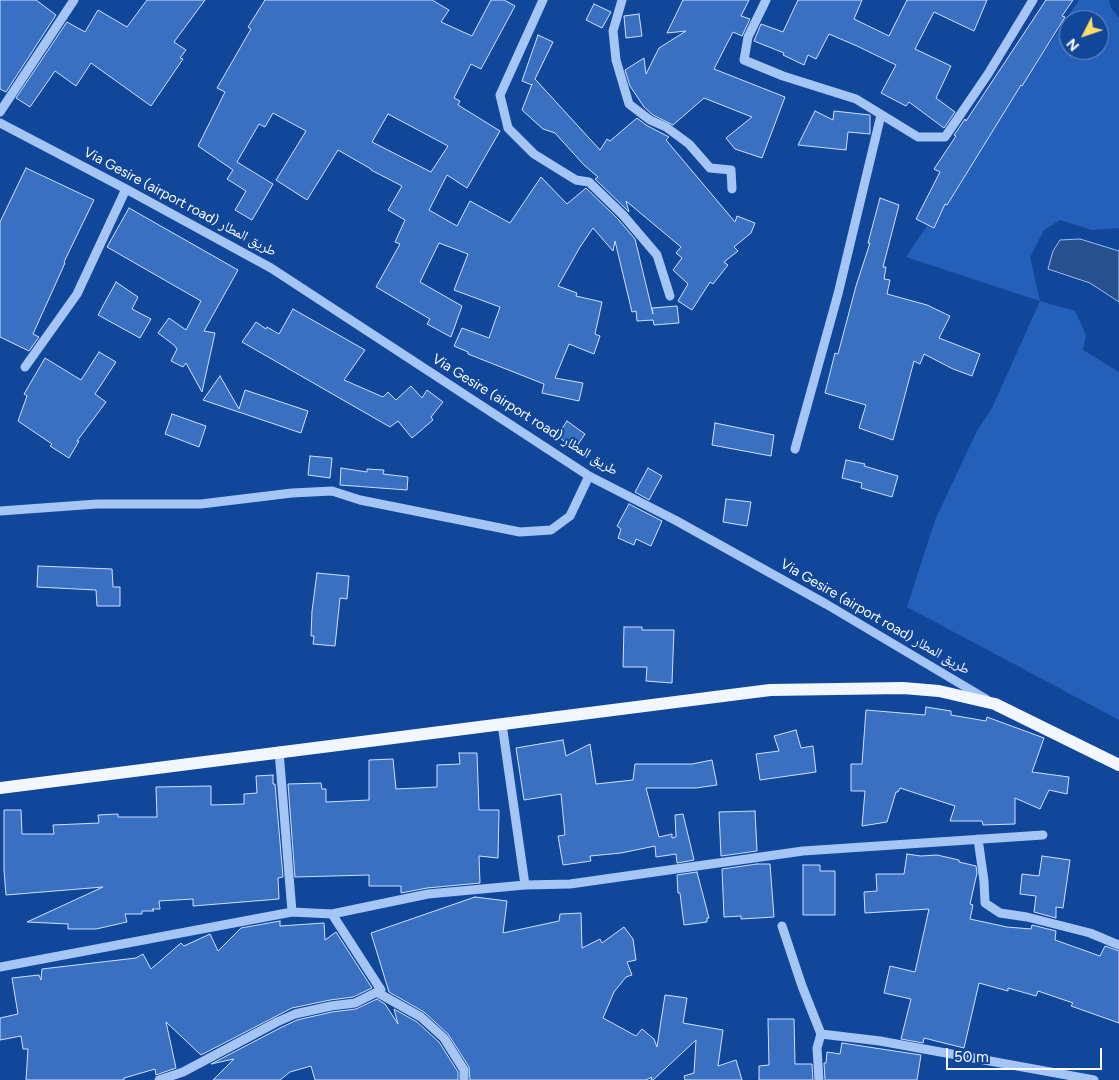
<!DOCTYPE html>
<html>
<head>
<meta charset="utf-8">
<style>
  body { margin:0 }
  #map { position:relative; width:1119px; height:1080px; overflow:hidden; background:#11479b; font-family:Figtree,sans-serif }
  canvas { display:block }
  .north { position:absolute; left:1059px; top:10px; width:50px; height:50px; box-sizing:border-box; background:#11479b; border:1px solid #7091c3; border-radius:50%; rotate:229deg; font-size:14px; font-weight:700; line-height:20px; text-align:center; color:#fff }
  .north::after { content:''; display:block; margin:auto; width:18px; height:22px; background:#ffdb68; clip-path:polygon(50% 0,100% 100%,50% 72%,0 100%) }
  .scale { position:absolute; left:946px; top:1048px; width:156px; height:22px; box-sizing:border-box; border:2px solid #fff; border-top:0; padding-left:6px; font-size:15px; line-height:18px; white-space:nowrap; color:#fff; -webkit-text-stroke:4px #11479b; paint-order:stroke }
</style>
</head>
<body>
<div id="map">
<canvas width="1119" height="1080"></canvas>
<div class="north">N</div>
<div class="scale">50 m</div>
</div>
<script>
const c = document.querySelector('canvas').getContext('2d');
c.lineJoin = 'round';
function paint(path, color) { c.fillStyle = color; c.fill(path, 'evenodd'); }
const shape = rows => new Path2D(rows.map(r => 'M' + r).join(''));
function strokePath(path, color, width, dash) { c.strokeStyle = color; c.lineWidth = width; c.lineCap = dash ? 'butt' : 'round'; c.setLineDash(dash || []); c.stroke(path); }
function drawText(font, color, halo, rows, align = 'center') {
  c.font = font + ' Figtree,"Noto Naskh Arabic",sans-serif'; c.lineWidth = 4; c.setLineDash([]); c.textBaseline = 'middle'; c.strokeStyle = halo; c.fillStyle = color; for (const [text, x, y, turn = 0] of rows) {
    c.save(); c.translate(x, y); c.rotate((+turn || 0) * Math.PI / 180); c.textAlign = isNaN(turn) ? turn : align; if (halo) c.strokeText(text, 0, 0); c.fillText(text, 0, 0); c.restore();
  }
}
paint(shape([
  [1079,0,1109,0,1111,8,1119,18,1119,228,1092,230,1060,220,1044,230,1030,257,1040,301,1075,311,1086,335,1083,350,1119,372,1119,720,907,607,935,520,977,431,992,408,1040,301,906,257],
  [1069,20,1099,20,1099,50,1069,50]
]), '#2460b9');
const water = shape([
  [1080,239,1119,251,1119,302,1090,283,1048,269,1053,251,1060,240,1080,239]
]);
paint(water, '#28508f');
strokePath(water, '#97bff7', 1);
const building = shape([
  [0,0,36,0,56,15,6,92,0,89,0,0],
  [147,0,205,0,174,42,186,50,180,58,183,59,151,106,91,63,76,86,55,71,30,107,16,98,67,22,85,32,98,10,127,27,147,0],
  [265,0,432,0,449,10,441,22,472,36,491,0,504,0,515,6,481,69,471,64,454,98,460,101,458,105,500,131,467,188,447,175,429,210,457,226,470,201,510,223,541,177,567,204,586,188,618,219,635,239,653,314,652,308,677,306,679,323,654,325,653,320,637,321,636,311,632,312,615,241,613,251,593,228,580,247,558,286,577,293,576,296,602,302,595,334,600,336,594,354,569,344,555,378,583,383,579,401,542,393,544,384,468,354,468,352,454,346,462,328,489,338,500,307,454,290,468,254,439,243,420,282,462,306,451,337,427,324,430,319,376,287,400,244,395,242,405,220,388,210,402,186,371,170,371,169,338,150,307,200,276,180,306,131,273,113,265,127,259,124,237,162,273,184,252,220,235,210,246,191,227,179,233,170,198,146,225,92,217,88,251,29,248,27,265,0],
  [388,114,448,146,431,172,372,142,388,114],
  [683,0,749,0,741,16,750,19,742,36,733,32,714,69,785,97,762,158,735,149,726,138,752,117,704,98,673,125,653,115,644,107,630,86,625,70,644,58,646,74,659,48,686,31,667,33,683,0],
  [798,0,862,0,854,19,889,36,907,0,987,0,974,31,934,12,915,49,951,66,936,98,955,112,944,128,909,102,906,106,881,93,896,65,857,46,829,34,816,59,808,55,804,65,783,55,784,53,754,41,761,24,783,32,798,0],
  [1046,0,1073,0,1062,16,1065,17,1022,86,1021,85,947,205,945,204,934,228,916,219,940,172,934,169,956,136,954,135,965,119,966,121,1046,0],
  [594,4,611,12,602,28,586,20,594,4],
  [639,14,642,36,626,38,624,16,639,14],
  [538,35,553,42,535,79,600,150,607,139,610,141,637,118,646,125,669,137,666,140,735,222,737,216,755,223,751,233,734,247,738,251,724,262,728,265,713,284,710,282,692,310,678,301,688,284,673,270,682,258,676,253,681,247,626,201,629,212,595,179,598,177,584,165,555,133,543,129,522,110,532,84,532,85,522,81,538,35],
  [815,111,833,120,834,111,870,115,870,134,848,132,846,150,798,145,815,111],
  [26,168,94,200,64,262,65,263,33,334,39,337,29,351,0,337,0,222,26,168],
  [880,198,899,205,883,267,886,267,884,279,890,280,887,294,927,305,950,316,939,338,980,354,972,376,953,369,924,354,920,364,914,361,893,440,859,428,866,405,825,393,835,353,838,354,856,286,870,243,868,243,880,198],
  [129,208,238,270,204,331,215,333,202,392,186,363,183,367,171,361,177,349,174,345,158,333,169,318,186,330,201,301,107,247,129,208],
  [116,282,138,297,132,309,151,319,140,338,98,315,116,282],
  [293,309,365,350,344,380,383,397,388,392,396,400,411,386,422,398,427,390,443,402,431,417,433,420,412,438,398,421,390,427,242,342,256,322,266,329,267,327,279,334,293,309],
  [99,352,116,362,95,394,106,402,77,441,79,441,69,458,50,446,52,444,18,421,27,396,24,394,45,358,81,380,99,352],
  [220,376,239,409,245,390,308,411,301,433,203,400,220,376],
  [172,414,206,426,199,447,165,434,172,414],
  [567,421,585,434,575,449,557,436,567,421],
  [715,423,774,435,771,456,712,445,715,423],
  [310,456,332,458,330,478,308,475,310,456],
  [846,460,865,464,864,466,898,476,892,497,861,488,862,483,842,478,846,460],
  [341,468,367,472,367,469,384,470,383,474,408,477,407,490,340,485,341,468],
  [648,468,662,476,649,500,635,492,648,468],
  [726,499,751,502,747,526,723,522,726,499],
  [629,504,662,521,651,546,636,539,634,545,618,538,621,529,617,526,629,504],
  [38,566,112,569,113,587,120,587,120,606,97,606,96,590,37,587,38,566],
  [317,573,349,576,347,599,340,598,335,646,313,644,314,636,311,636,312,611,317,573],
  [624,627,642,627,642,630,674,630,672,683,646,681,647,667,623,667,624,627],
  [926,707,951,711,951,715,986,721,987,717,1044,738,1032,772,1069,777,1067,794,1049,790,1040,809,1015,798,1015,824,983,825,982,821,950,821,955,806,900,788,898,792,896,792,887,822,862,826,865,791,851,791,851,764,862,764,866,710,925,715,926,707],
  [796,730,801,748,813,746,816,772,760,780,756,754,779,751,774,736,796,730],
  [563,740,566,756,590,744,596,784,633,780,635,764,692,764,712,760,717,785,696,788,646,788,659,837,672,834,672,838,676,837,675,815,683,814,694,860,677,863,676,854,656,857,655,846,621,853,590,856,591,861,563,865,558,836,565,835,561,794,524,800,516,748,563,740],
  [459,753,477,753,479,810,499,810,498,858,479,856,480,883,427,888,401,893,401,886,369,886,369,875,295,877,288,784,321,783,322,789,326,789,326,802,369,800,369,760,393,759,396,789,437,787,437,765,460,764,459,753],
  [273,775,273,784,275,784,283,877,278,878,279,899,193,906,193,899,159,901,160,909,152,909,154,911,142,911,142,914,125,914,127,922,96,929,68,929,68,924,27,922,103,887,6,895,4,870,4,810,21,810,22,834,54,834,53,825,99,823,98,815,118,814,118,817,157,817,156,787,211,786,211,805,244,804,244,794,257,793,256,776,273,775],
  [755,811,757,851,721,856,719,812,755,811],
  [907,854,921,856,937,855,959,860,959,862,976,866,977,873,970,904,973,905,970,919,1007,927,1031,929,1032,925,1056,931,1055,940,1100,956,1105,946,1119,951,1119,1023,1071,1006,1073,1003,1038,991,1036,996,1008,988,1008,991,979,983,964,1048,924,1038,923,1043,901,1039,911,999,884,993,890,966,915,972,929,909,865,913,864,892,877,891,876,874,904,874,907,854],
  [1042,856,1070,860,1063,908,1056,907,1056,918,1034,912,1036,896,1020,894,1022,874,1039,876,1042,856],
  [757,864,770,864,774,917,741,919,741,916,724,917,722,869,757,864],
  [803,865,820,865,820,871,835,871,835,915,803,915,803,865],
  [697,872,709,918,707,918,707,922,684,925,680,893,678,893,677,875,697,872],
  [475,897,507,901,503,933,559,921,560,914,581,913,582,948,600,939,602,943,624,927,633,939,636,960,627,962,632,975,626,977,614,992,603,1018,636,1036,642,1029,654,1039,657,1047,665,995,687,998,683,1023,723,1030,718,1066,736,1060,742,1080,685,1080,684,1076,694,1073,696,1040,653,1080,651,1080,652,1077,646,1080,470,1080,469,1067,448,1034,424,1012,389,992,371,933,475,897],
  [280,921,280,926,324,923,325,940,336,932,372,988,353,997,330,1000,292,1008,201,1055,166,1022,176,1068,156,1075,155,1069,124,1078,124,1080,26,1080,28,1049,23,1049,21,1036,0,1040,0,1018,18,1014,12,978,39,975,41,980,42,969,136,958,143,954,151,969,181,943,184,946,210,934,218,951,241,928,280,921],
  [377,999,385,1004,398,1024,394,1009,417,1022,439,1042,458,1072,458,1080,315,1080,311,1066,290,1072,280,1080,213,1080,234,1059,211,1064,280,1028,297,1020,332,1012,356,1009,377,999],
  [768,1019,794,1019,795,1064,812,1064,813,1080,759,1080,759,1066,769,1065,768,1019],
  [842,1043,921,1055,917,1080,825,1080,824,1063,826,1063,827,1052,840,1054,842,1043]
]);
paint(building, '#3a70c2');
strokePath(building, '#cee1fe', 1);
strokePath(shape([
  [543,0,500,95,508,128,534,154,576,180,589,182,623,215,657,255,670,296],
  [622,0,613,31,616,60,629,104,650,120,666,127,689,144,710,168,731,170,732,189],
  [766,0,748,37,744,60,783,76,856,99,918,137,945,137,988,74,1033,0],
  [0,112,74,0],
  [0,123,126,189,271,268,589,476,675,520,826,604,986,699],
  [25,367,77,294,126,189],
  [795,449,838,294,881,115],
  [0,511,97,504,201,504,292,493,332,491,360,500,520,532,551,530,570,516,589,476],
  [502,724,525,885],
  [279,751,292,912],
  [978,839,984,881,985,903,1000,913,1027,917,1090,933,1119,945],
  [782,926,802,986,821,1034,817,1048,819,1080],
  [0,967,292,912,332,914,428,894,525,885,570,884,803,851,1043,835],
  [381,990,380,994,421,1017,444,1038,464,1070,464,1080],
  [821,1034,880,1041,1094,1080],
  [159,1080,183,1072,277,1022,295,1014,331,1006,355,1003,381,990,332,914]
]), '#a5c5f4', 9);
strokePath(shape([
  [0,788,770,690,903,688,939,691,995,704,1119,765]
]), '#f2f7ff', 12);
drawText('14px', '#fff', '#11479b', [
  ["Via Gesire (airport road) طريق المطار",180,202,28],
  ["Via Gesire (airport road) طريق المطار",525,415,32],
  ["Via Gesire (airport road) طريق المطار",875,617,30]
]);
</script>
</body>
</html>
